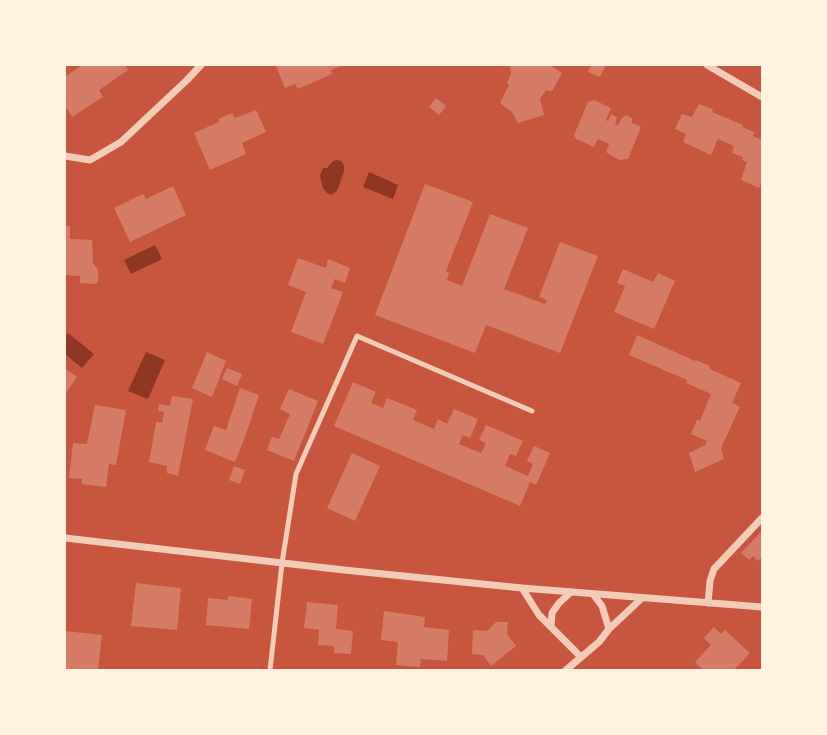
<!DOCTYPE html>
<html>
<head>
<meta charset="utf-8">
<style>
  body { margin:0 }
  #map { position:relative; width:827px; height:735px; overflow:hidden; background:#c8553d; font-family:"Roboto Condensed",sans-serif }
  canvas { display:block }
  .frame { position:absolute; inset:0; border:66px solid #fff3e0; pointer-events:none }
</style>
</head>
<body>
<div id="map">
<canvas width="827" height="735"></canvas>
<div class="frame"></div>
</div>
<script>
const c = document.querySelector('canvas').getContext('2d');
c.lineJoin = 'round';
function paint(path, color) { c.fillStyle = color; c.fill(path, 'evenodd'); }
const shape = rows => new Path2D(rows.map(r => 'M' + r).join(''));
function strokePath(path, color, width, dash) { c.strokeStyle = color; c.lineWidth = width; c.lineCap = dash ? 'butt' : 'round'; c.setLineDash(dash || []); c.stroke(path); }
paint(shape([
  [337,160,341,161,344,165,344,171,339,186,336,192,331,195,327,193,323,188,320,176,323,168,327,168,333,161],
  [369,172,398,185,393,199,363,187],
  [155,245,162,259,131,274,124,260],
  [68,333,94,354,82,368,65,354,65,337],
  [146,352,165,360,148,399,128,391]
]), '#8f3625');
paint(shape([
  [82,65,125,65,128,70,99,90,103,97,72,117,65,105,65,101,67,100,65,96,65,77],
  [277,65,343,65,331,70,332,74,298,89,295,84,285,88,276,66],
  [510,65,550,65,562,73,553,90,550,91,546,90,540,99,544,115,518,123,512,112,500,103,509,85,507,83,511,73],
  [591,65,606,65,600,77,588,72],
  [436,98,446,106,439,115,429,107],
  [594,100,611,108,606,120,608,121,611,114,617,117,615,124,618,125,621,119,626,115,632,118,632,123,641,127,628,159,619,160,606,152,609,144,598,139,594,147,576,139,574,135,588,102],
  [699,104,713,109,712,112,743,125,742,127,754,132,753,136,762,140,762,185,761,184,759,188,741,180,747,162,742,160,743,157,732,153,734,146,718,139,711,155,683,142,686,134,675,129,682,114,692,117],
  [256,110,266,132,242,143,246,154,210,170,194,133,219,122,218,119,232,113,235,118],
  [425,184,473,202,446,271,449,273,447,280,462,286,490,214,528,228,504,289,545,304,547,300,539,297,560,242,598,256,560,353,486,325,475,353,375,315],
  [173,186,186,215,130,242,114,208,143,194,146,199],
  [65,226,70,226,70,239,92,240,93,263,98,270,98,281,96,284,80,283,80,276,65,275],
  [298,258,326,268,328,259,350,268,345,283,335,279,331,288,343,292,323,344,291,332,306,292,288,285],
  [623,269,653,282,658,273,675,281,654,329,614,312,625,286,617,283],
  [637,335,695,361,696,360,710,366,710,369,741,383,732,403,740,407,721,448,724,459,695,472,689,453,705,445,707,441,691,434,697,420,700,421,711,394,686,383,687,380,629,355],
  [207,352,226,361,212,397,192,388],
  [227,368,242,374,237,386,222,379],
  [66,369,77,377,65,394,65,370],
  [353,382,376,392,371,403,383,408,387,398,417,410,413,420,434,429,438,419,447,424,454,409,478,419,470,438,463,435,459,444,481,453,486,443,479,440,486,425,523,441,516,456,510,454,505,466,528,476,533,464,527,461,534,446,550,453,536,485,530,482,520,506,334,426],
  [240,388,259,395,245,437,235,462,205,450,214,426,226,430],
  [289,389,318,401,294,461,267,450,272,437,279,439,290,414,280,409],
  [172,396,193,399,178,476,167,473,167,466,149,462,156,422,162,423,164,412,158,411,159,404,170,406],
  [95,405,126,410,116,465,109,464,106,487,82,484,82,479,69,478,73,443,87,444],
  [352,453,380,466,355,521,327,508],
  [234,466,245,470,240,484,229,480],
  [761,532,762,534,762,557,758,561,753,556,749,560,741,553],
  [136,583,181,588,177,630,131,626],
  [228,596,252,599,249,629,206,625,208,598,228,600],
  [307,602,338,605,336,629,353,631,351,654,334,653,334,646,318,645,319,630,304,628],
  [384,611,425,617,424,627,449,630,447,661,421,659,420,667,396,665,398,642,381,640],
  [496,622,508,622,507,634,516,646,491,666,483,655,472,654,473,630,487,631],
  [714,627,721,634,725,630,750,653,734,670,703,670,695,662,711,645,704,638],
  [65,631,102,635,98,670,65,670]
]), '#d67c66');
strokePath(shape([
  [270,670,282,563,296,474,357,336,532,411]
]), '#f1ccb7', 5);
strokePath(shape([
  [707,65,762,97],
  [65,156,90,160,121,142,187,80,201,65],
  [65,538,344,570,522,588,762,607],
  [522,588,539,615,581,657],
  [708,603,710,581,714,569,762,518],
  [551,627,552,613,559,603,571,592],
  [609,629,642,598],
  [566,670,599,642,609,629,602,606,593,594]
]), '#f1ccb7', 7);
</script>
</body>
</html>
